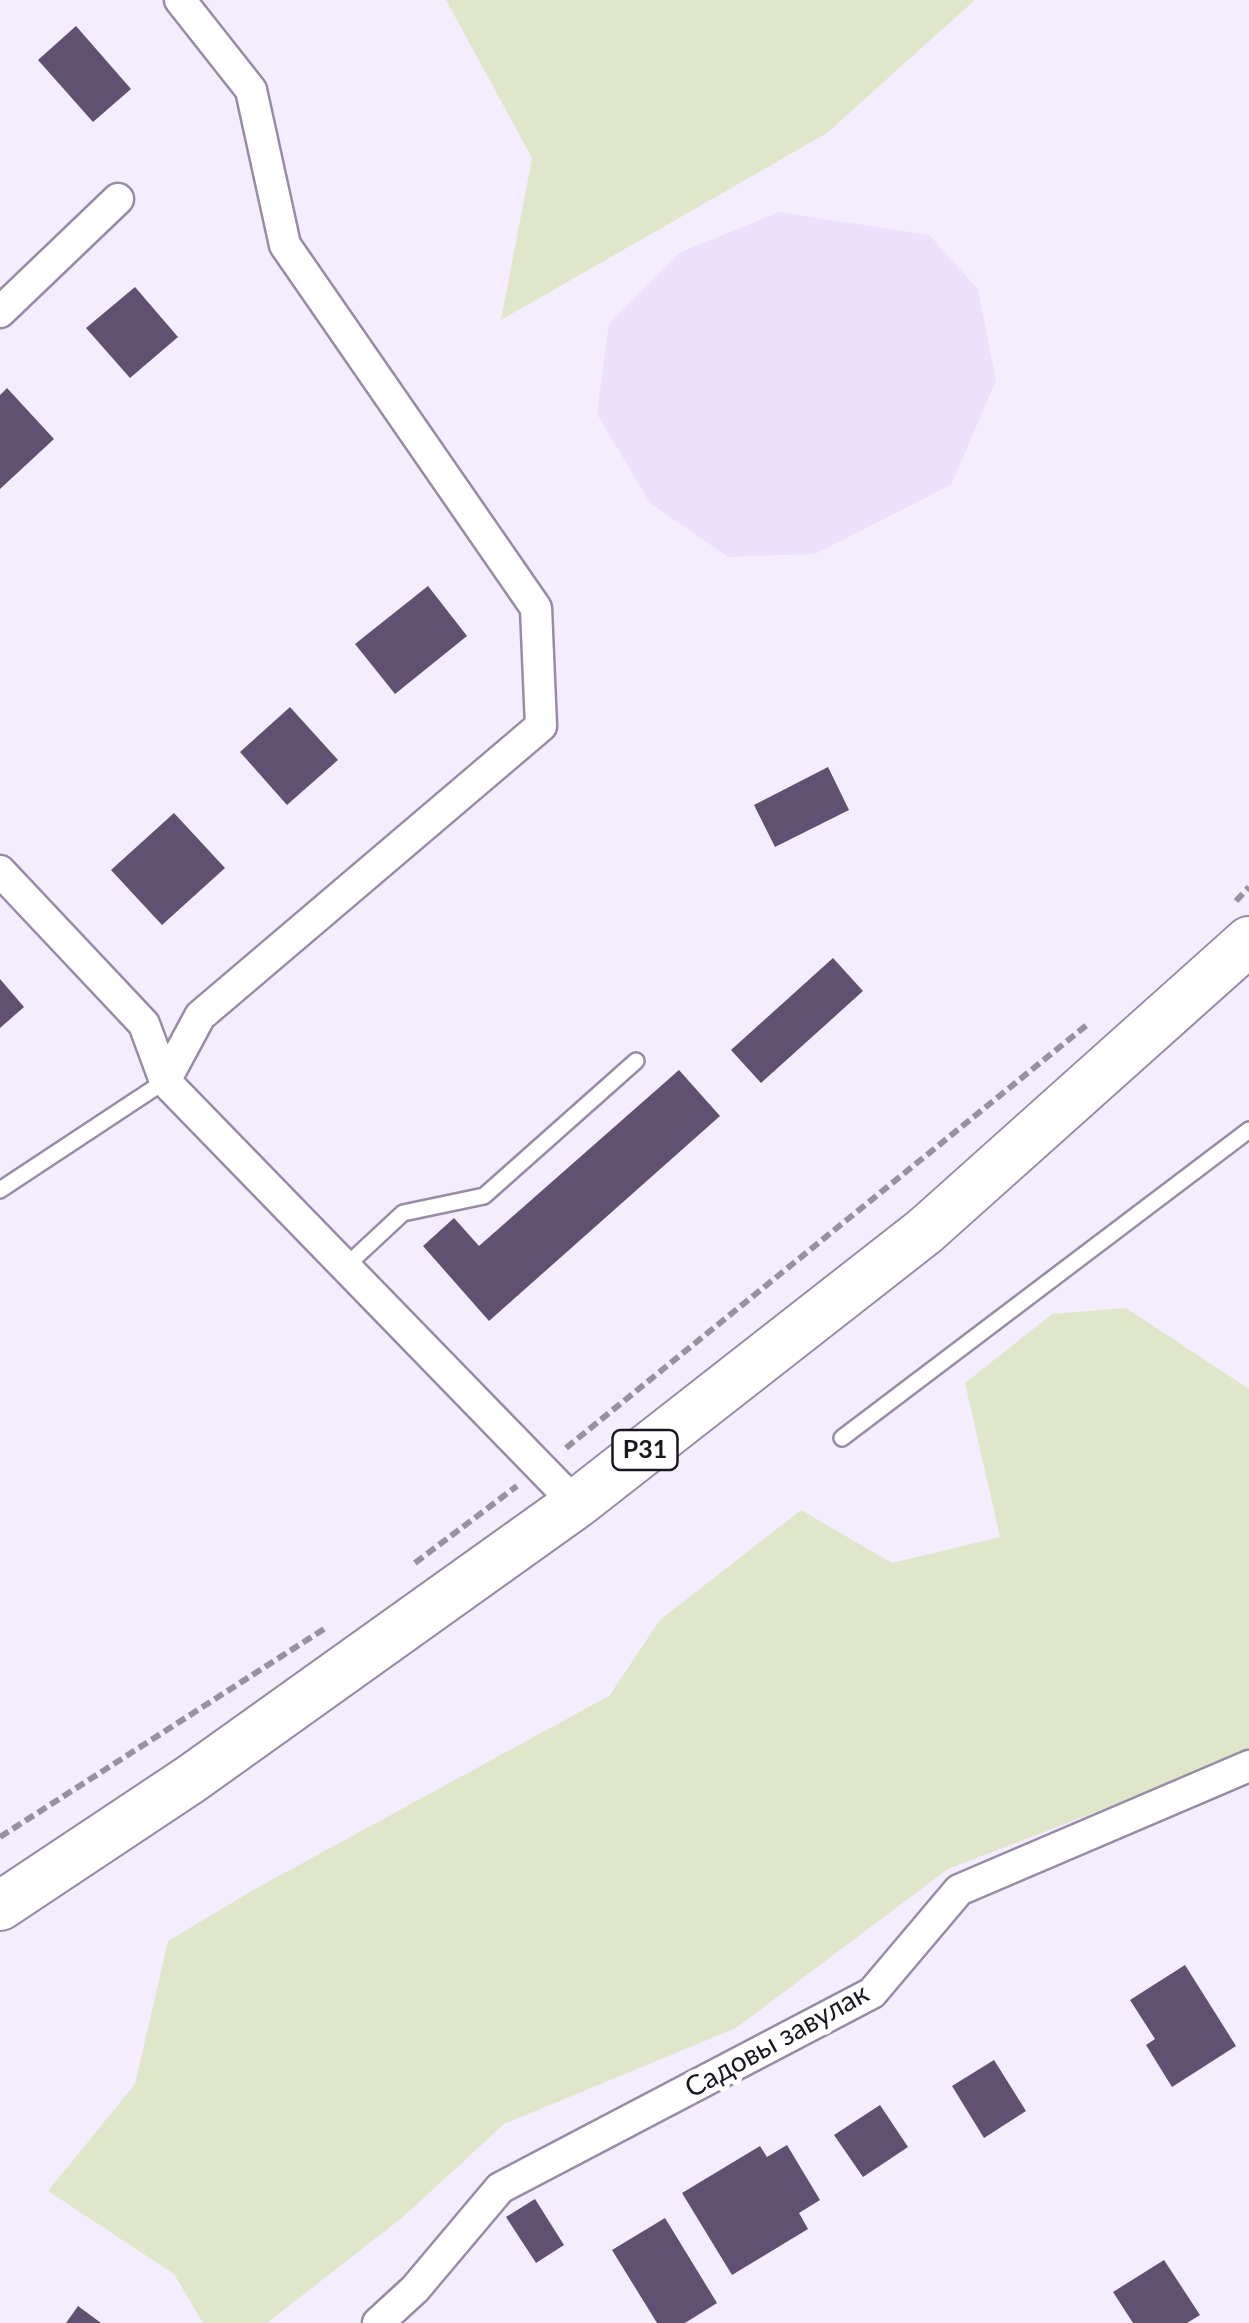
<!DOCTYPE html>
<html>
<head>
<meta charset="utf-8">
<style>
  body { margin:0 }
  canvas { display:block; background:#f4edfe }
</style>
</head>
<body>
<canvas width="1249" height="2323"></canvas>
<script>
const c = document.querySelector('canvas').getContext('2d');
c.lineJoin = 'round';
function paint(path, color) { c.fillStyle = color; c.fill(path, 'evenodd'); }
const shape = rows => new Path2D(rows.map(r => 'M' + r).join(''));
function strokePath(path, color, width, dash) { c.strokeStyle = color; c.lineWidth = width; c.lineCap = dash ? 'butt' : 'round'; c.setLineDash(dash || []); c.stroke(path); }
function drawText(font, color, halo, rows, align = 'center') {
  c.font = font + ' Lato,sans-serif'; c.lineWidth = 10; c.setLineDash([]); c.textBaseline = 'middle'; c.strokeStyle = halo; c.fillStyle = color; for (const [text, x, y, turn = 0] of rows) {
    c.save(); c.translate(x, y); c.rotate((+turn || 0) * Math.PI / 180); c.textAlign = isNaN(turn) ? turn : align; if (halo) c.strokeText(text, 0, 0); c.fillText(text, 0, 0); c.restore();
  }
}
paint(shape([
  [779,212,929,235,978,289,996,381,951,485,815,554,728,557,650,503,597,414,609,323,679,253]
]), '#ede0fc');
paint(shape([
  [446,0,975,0,827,133,501,320,532,158],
  [1126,1308,1249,1389,1249,1750,1215,1766,948,1869,736,2028,504,2124,403,2217,267,2323,203,2323,174,2274,48,2191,135,2084,168,1941,255,1889,609,1696,660,1620,801,1510,892,1563,1000,1537,965,1383,1052,1314]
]), '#e0e6ca');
paint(shape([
  [76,26,131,89,93,122,38,60],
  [135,287,178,337,130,378,86,328],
  [7,388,54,439,0,489,0,395],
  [428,586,467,636,395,694,355,644],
  [290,707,338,760,287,805,240,752],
  [828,767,849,810,775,847,754,805],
  [174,813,225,868,162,925,111,870],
  [833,958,863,991,761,1083,731,1050],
  [0,979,24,1007,0,1028],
  [679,1070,720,1116,489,1321,423,1246,454,1218,479,1246],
  [1185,1965,1236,2046,1172,2087,1146,2045,1155,2039,1130,2000],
  [994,2060,1026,2111,984,2138,952,2086],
  [880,2105,908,2147,863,2177,834,2135],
  [787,2145,820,2200,799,2213,808,2229,732,2275,682,2193,760,2146,767,2157],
  [535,2199,564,2245,536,2263,506,2217],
  [665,2218,717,2303,685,2323,657,2323,612,2250],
  [1164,2260,1200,2315,1187,2323,1133,2323,1113,2292],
  [78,2306,101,2323,66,2323]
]), '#605172');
const service = shape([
  [0,1190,165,1081],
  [346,1266,403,1213,484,1196,636,1061],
  [842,1438,1249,1130]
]);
const minor = shape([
  [0,312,118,199],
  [0,871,144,1024,165,1081,576,1504],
  [165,1081,200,1016,541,726,536,608,285,245,251,90,180,0],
  [378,2323,415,2289,500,2188,872,1993,959,1890,1249,1766]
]);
const primary = shape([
  [0,1906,191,1779,576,1504,925,1231,1249,941]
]);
strokePath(service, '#978ba5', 20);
strokePath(minor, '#978ba5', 35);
strokePath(primary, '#978ba5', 52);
strokePath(shape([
  [1236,901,1249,887],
  [566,1448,1088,1024],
  [415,1563,517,1486],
  [0,1837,324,1629]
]), '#9892a0', 6, [10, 5]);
strokePath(service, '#fff', 15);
strokePath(minor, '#fff', 30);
strokePath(primary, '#fff', 48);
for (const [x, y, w] of [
  [645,1450,65]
]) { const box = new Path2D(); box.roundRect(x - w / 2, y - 20, w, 40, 8); c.fillStyle = '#fff'; c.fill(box); strokePath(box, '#1b1720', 2.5); }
drawText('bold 25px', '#1b1720', null, [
  ["Р31",645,1450]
]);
drawText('28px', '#1b1720', '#fff', [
  ["Садовы завулак",777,2041,-29]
]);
</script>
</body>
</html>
